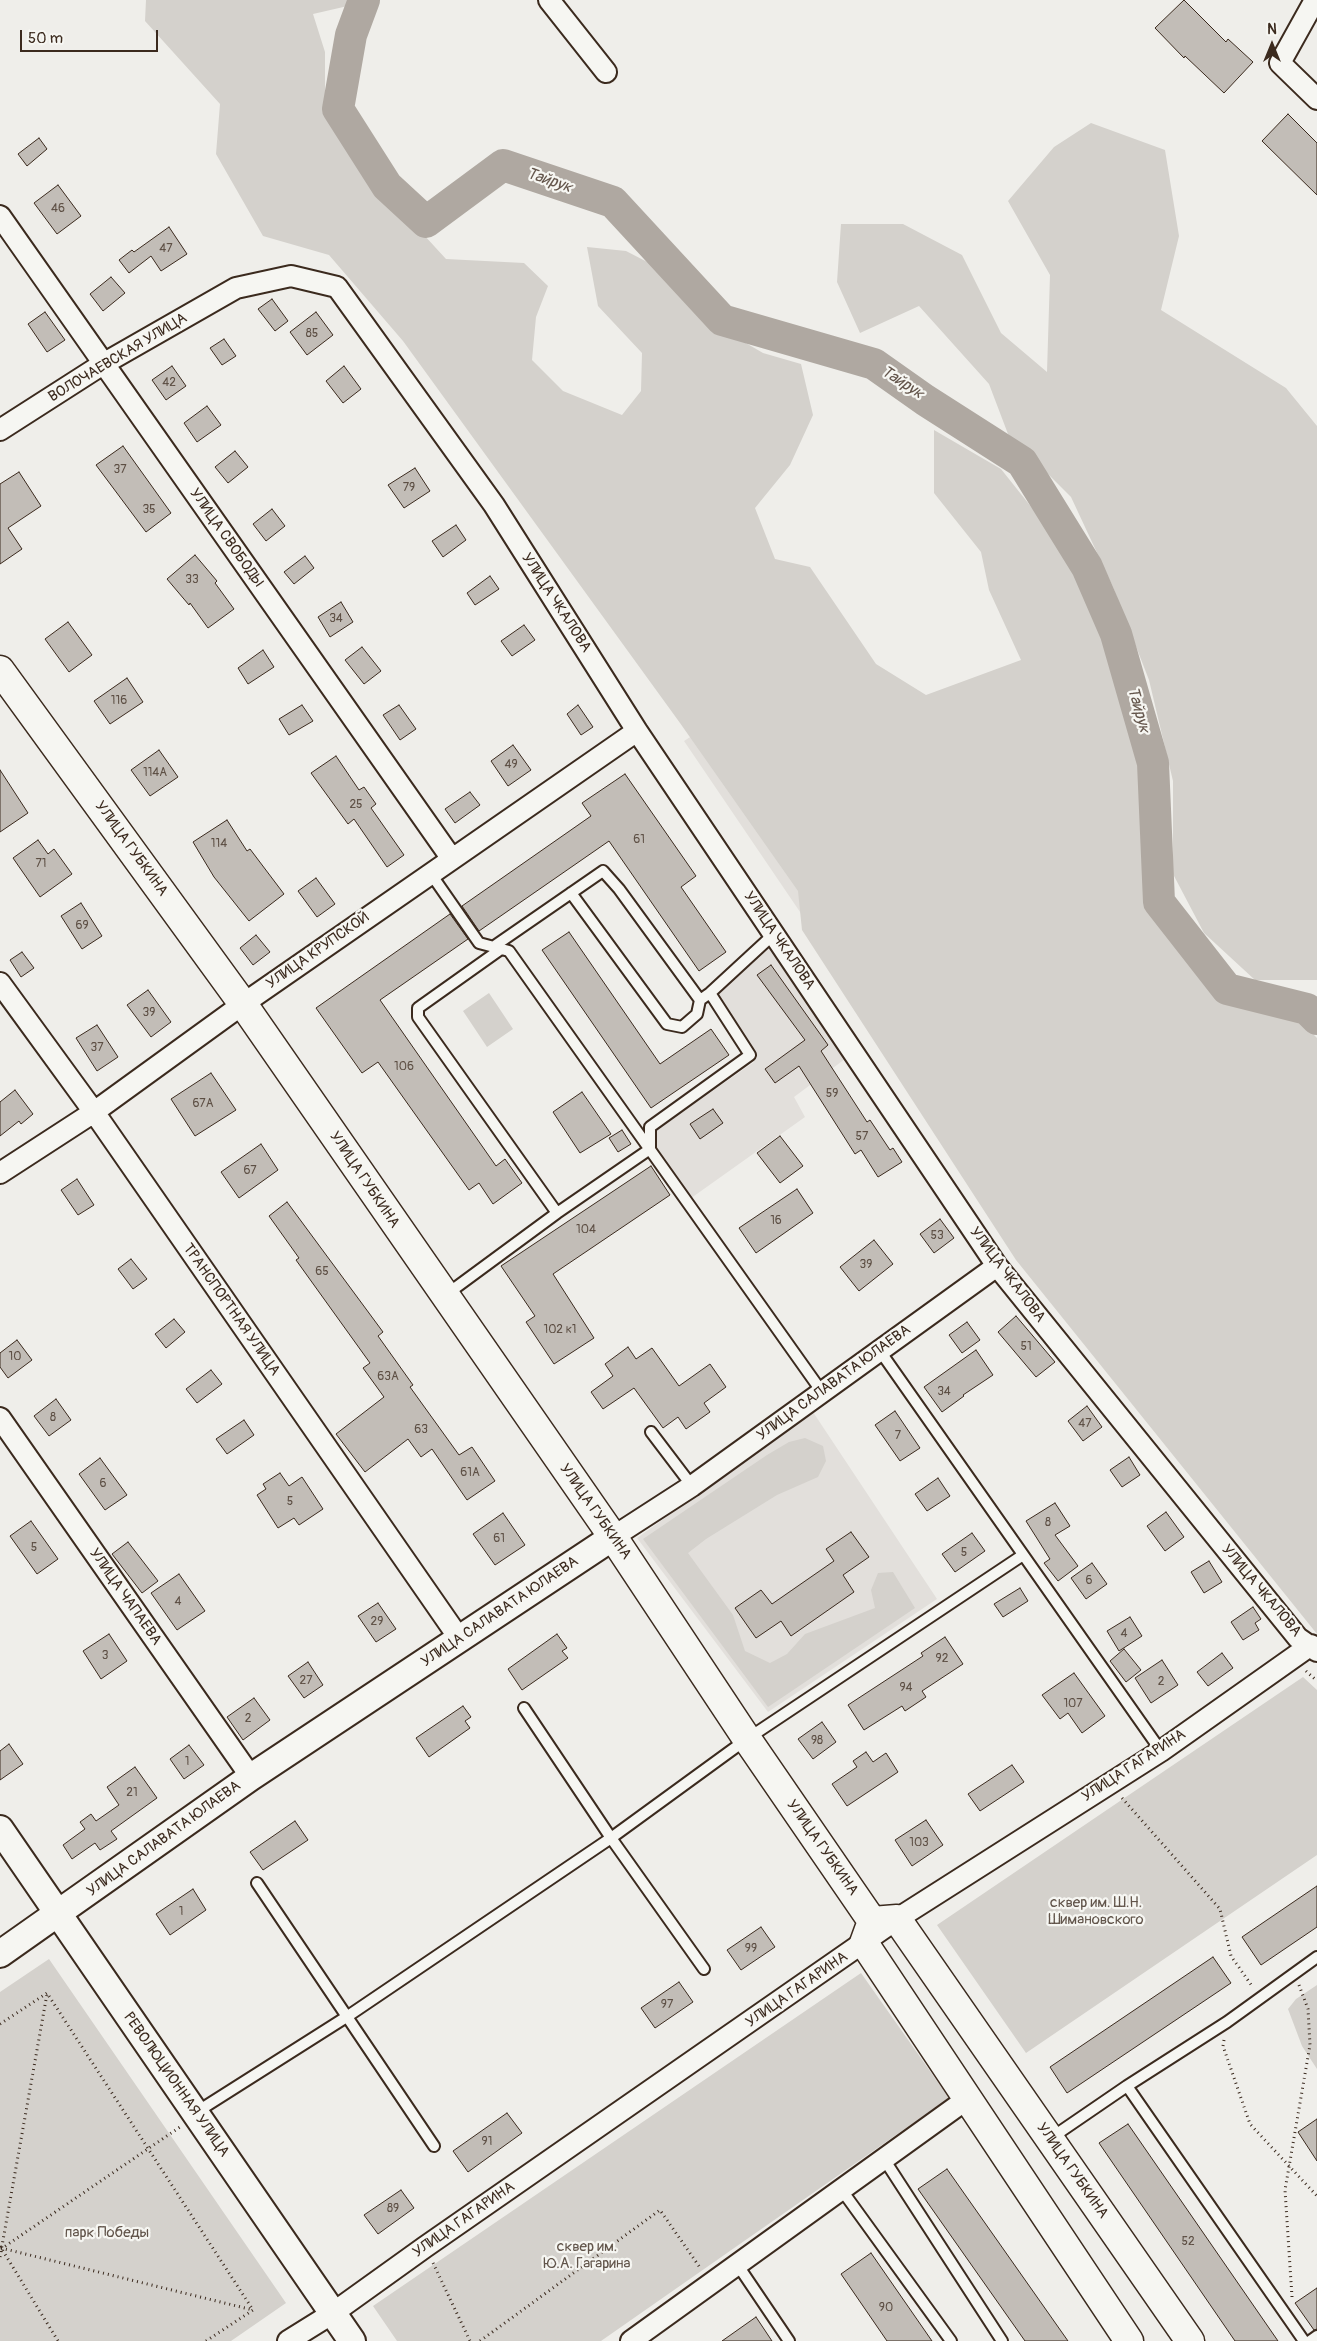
<!DOCTYPE html>
<html>
<head>
<meta charset="utf-8">
<style>
  body { margin:0 }
  #map { position:relative; width:1317px; height:2341px; overflow:hidden; background:#efeeea; font-family:Pangolin,sans-serif }
  canvas { display:block }
  .north { position:absolute; left:1247px; top:20px; width:50px; height:50px; -webkit-text-stroke:4px #f6f6f2; paint-order:stroke; rotate:0deg; font-size:14px; font-weight:700; line-height:20px; text-align:center; color:#3b2a1e }
  .north::after { content:''; display:block; margin:auto; width:18px; height:22px; background:#3b2a1e; clip-path:polygon(50% 0,100% 100%,50% 72%,0 100%) }
  .scale { position:absolute; left:20px; top:30px; width:138px; height:22px; box-sizing:border-box; border:2px solid #3b2a1e; border-top:0; padding-left:6px; font-size:15px; line-height:18px; white-space:nowrap; color:#3b2a1e; -webkit-text-stroke:4px #f6f6f2; paint-order:stroke }
</style>
</head>
<body>
<div id="map">
<canvas width="1317" height="2341"></canvas>
<div class="north">N</div>
<div class="scale">50 m</div>
</div>
<script>
const c = document.querySelector('canvas').getContext('2d');
c.lineJoin = 'round';
function paint(path, color) { c.fillStyle = color; c.fill(path, 'evenodd'); }
const shape = rows => new Path2D(rows.map(r => 'M' + r).join(''));
function strokePath(path, color, width, dash) { c.strokeStyle = color; c.lineWidth = width; c.lineCap = dash ? 'butt' : 'round'; c.setLineDash(dash || []); c.stroke(path); }
function drawText(font, color, halo, rows, align = 'center') {
  c.font = font + ' Pangolin,sans-serif'; c.lineWidth = 4.5; c.setLineDash([]); c.textBaseline = 'middle'; c.strokeStyle = halo; c.fillStyle = color; for (const [text, x, y, turn = 0] of rows) {
    c.save(); c.translate(x, y); c.rotate((+turn || 0) * Math.PI / 180); c.textAlign = isNaN(turn) ? turn : align; if (halo) c.strokeText(text, 0, 0); c.fillText(text, 0, 0); c.restore();
  }
}
paint(shape([
  [701,730,835,925,817,937,684,741],
  [769,949,845,1059,794,1097,805,1117,687,1201,644,1139,754,1062,711,999],
  [813,1412,937,1599,768,1712,637,1538]
]), '#e2dfdb');
paint(shape([
  [146,0,352,0,352,5,313,14,325,52,325,99,357,162,446,259,524,263,548,286,536,317,532,360,563,391,622,415,641,391,642,353,598,306,587,247,626,251,657,267,708,321,763,353,801,364,813,415,790,465,755,508,775,559,810,567,876,664,926,695,1021,660,989,590,981,552,934,493,934,430,1001,469,1048,528,1087,590,1118,676,1141,765,1141,855,1150,902,1204,976,1243,1007,1290,1011,1317,1038,1317,1634,1016,1260,802,930,798,891,680,723,403,341,329,255,263,236,216,154,220,104,145,21],
  [1091,123,1165,150,1179,236,1161,310,1286,388,1317,426,1317,980,1255,980,1204,933,1173,874,1173,781,1149,680,1113,587,1071,497,1008,434,989,384,919,306,860,333,837,282,841,224,903,224,962,255,1001,333,1047,372,1050,275,1008,201,1054,147],
  [489,993,513,1029,487,1047,463,1011],
  [805,1438,823,1446,826,1461,818,1477,777,1495,706,1539,688,1553,733,1615,745,1651,770,1663,787,1654,805,1634,875,1608,871,1590,878,1573,893,1572,915,1608,768,1707,643,1539,767,1455,789,1442],
  [1303,1677,1317,1690,1317,1855,1026,2053,937,1925],
  [49,1959,286,2303,231,2341,0,2341,0,1992],
  [861,1973,949,2098,601,2341,397,2341,373,2306],
  [1317,1985,1317,2069,1302,2046,1288,2009,1296,1999]
]), '#d4d1cc');
strokePath(shape([
  [364,0,351,35,338,109,387,186,426,222,503,165,613,202,722,320,874,364,925,400,1022,462,1087,567,1116,634,1153,763,1159,902,1227,989,1307,1009,1317,1019]
]), '#afa8a1', 32);
const building = shape([
  [1184,0,1226,42,1228,39,1253,62,1224,93,1185,56,1184,58,1155,28,1184,0],
  [1288,114,1317,143,1317,195,1262,141,1288,114],
  [39,138,47,149,27,166,18,154,39,138],
  [58,185,81,216,57,234,34,203,58,185],
  [169,227,187,254,161,271,151,256,129,273,119,260,132,250,134,252,169,227],
  [111,277,125,293,103,311,90,294,111,277],
  [272,299,288,321,275,331,258,309,272,299],
  [45,312,65,340,47,352,28,324,45,312],
  [316,312,333,335,307,355,290,332,316,312],
  [224,339,236,356,222,365,210,348,224,339],
  [172,366,186,386,166,400,152,380,172,366],
  [344,366,361,389,343,403,326,381,344,366],
  [207,406,221,425,197,442,184,423,207,406],
  [123,446,171,513,146,532,96,465,123,446],
  [235,451,248,467,228,483,215,467,235,451],
  [415,468,430,491,404,508,388,485,415,468],
  [19,472,41,506,8,528,22,549,0,564,0,484,19,472],
  [272,509,285,526,266,541,253,524,272,509],
  [456,525,466,540,443,557,432,541,456,525],
  [195,555,217,581,215,583,234,609,208,628,190,603,189,605,167,579,195,555],
  [305,556,314,568,294,584,284,572,305,556],
  [490,576,499,589,475,605,467,593,490,576],
  [341,602,353,622,330,637,318,617,341,602],
  [68,622,92,655,69,672,45,639,68,622],
  [524,625,535,640,512,656,501,641,524,625],
  [362,647,381,671,364,684,345,660,362,647],
  [263,650,274,667,248,684,238,668,263,650],
  [127,678,143,702,110,724,94,701,127,678],
  [302,705,313,721,289,735,279,719,302,705],
  [399,705,416,729,400,740,383,715,399,705],
  [578,705,593,727,581,735,567,714,578,705],
  [513,745,531,770,508,786,491,761,513,745],
  [159,750,178,777,150,796,131,770,159,750],
  [336,756,359,790,364,787,376,804,371,808,404,855,387,867,354,819,348,824,311,773,336,756],
  [0,770,28,813,0,832,0,770],
  [625,774,696,876,681,887,726,952,699,971,609,841,479,931,462,906,591,816,582,803,625,774],
  [470,792,480,805,455,823,445,809,470,792],
  [227,820,247,851,250,849,284,894,249,921,214,877,193,842,227,820],
  [38,840,48,854,54,849,72,874,40,897,13,858,38,840],
  [316,878,335,904,317,917,298,891,316,878],
  [81,903,102,936,82,949,61,916,81,903],
  [450,914,468,939,380,1000,496,1166,505,1159,522,1183,493,1204,479,1183,469,1190,378,1062,362,1073,316,1008,450,914],
  [569,932,660,1064,711,1029,729,1055,651,1108,542,950,569,932],
  [256,935,270,952,253,965,240,948,256,935],
  [22,952,34,968,21,977,10,960,22,952],
  [771,965,828,1045,821,1051,867,1122,870,1120,890,1150,893,1148,902,1162,878,1177,861,1150,855,1154,799,1066,775,1083,765,1069,805,1040,757,975,771,965],
  [148,990,171,1022,151,1037,127,1005,148,990],
  [97,1025,118,1057,97,1071,76,1038,97,1025],
  [211,1073,236,1110,195,1136,171,1099,211,1073],
  [15,1090,33,1114,21,1124,19,1121,0,1136,0,1102,15,1090],
  [582,1092,611,1134,580,1153,553,1112,582,1092],
  [713,1109,723,1123,700,1139,690,1124,713,1109],
  [622,1130,631,1144,618,1152,609,1138,622,1130],
  [780,1136,803,1166,780,1183,757,1153,780,1136],
  [261,1144,278,1170,239,1198,221,1172,261,1144],
  [651,1166,670,1195,553,1274,594,1338,554,1364,526,1322,535,1316,501,1266,651,1166],
  [77,1179,94,1205,78,1215,61,1190,77,1179],
  [797,1189,813,1213,756,1253,739,1228,797,1189],
  [287,1202,383,1332,378,1336,413,1385,410,1387,459,1455,472,1447,495,1481,467,1500,432,1449,421,1457,408,1439,365,1472,336,1434,384,1397,363,1368,370,1363,296,1260,299,1258,269,1216,287,1202],
  [940,1219,954,1238,934,1253,920,1234,940,1219],
  [874,1240,893,1264,859,1291,840,1267,874,1240],
  [131,1259,147,1279,133,1289,118,1269,131,1259],
  [1016,1316,1055,1362,1036,1377,998,1332,1016,1316],
  [174,1319,185,1332,166,1348,155,1334,174,1319],
  [967,1322,980,1340,962,1353,949,1335,967,1322],
  [17,1340,32,1360,8,1378,0,1367,0,1353,17,1340],
  [628,1347,636,1359,652,1348,679,1386,710,1364,726,1387,704,1403,710,1412,686,1429,678,1417,663,1428,634,1388,603,1409,591,1392,613,1376,605,1364,628,1347],
  [976,1350,993,1375,963,1395,964,1396,942,1412,924,1387,976,1350],
  [211,1370,222,1384,197,1403,186,1389,211,1370],
  [56,1399,71,1420,49,1436,34,1416,56,1399],
  [1087,1406,1102,1427,1083,1441,1068,1421,1087,1406],
  [895,1411,920,1448,900,1461,875,1425,895,1411],
  [244,1420,254,1435,227,1454,216,1439,244,1420],
  [1129,1457,1140,1475,1122,1487,1110,1470,1129,1457],
  [100,1458,127,1495,105,1510,79,1474,100,1458],
  [280,1473,289,1486,302,1477,323,1509,299,1525,294,1518,278,1528,257,1495,266,1489,263,1484,280,1473],
  [938,1478,950,1496,927,1511,915,1494,938,1478],
  [1055,1503,1070,1526,1055,1535,1078,1566,1058,1581,1044,1563,1050,1559,1026,1521,1055,1503],
  [1166,1512,1184,1537,1165,1551,1147,1526,1166,1512],
  [503,1513,525,1545,495,1565,473,1534,503,1513],
  [31,1521,58,1559,37,1574,10,1536,31,1521],
  [851,1532,869,1557,843,1575,854,1592,791,1636,781,1621,756,1638,735,1608,761,1590,772,1604,834,1561,826,1549,851,1532],
  [972,1533,985,1551,955,1572,942,1554,972,1533],
  [128,1542,158,1581,142,1593,112,1554,128,1542],
  [1209,1561,1222,1582,1204,1593,1191,1572,1209,1561],
  [1092,1563,1107,1584,1086,1599,1071,1578,1092,1563],
  [179,1574,205,1611,177,1630,151,1593,179,1574],
  [1020,1588,1028,1601,1003,1617,994,1604,1020,1588],
  [378,1603,396,1629,376,1642,358,1616,378,1603],
  [1253,1607,1261,1619,1255,1623,1259,1630,1243,1640,1231,1622,1253,1607],
  [1130,1617,1142,1636,1119,1651,1107,1631,1130,1617],
  [109,1634,127,1661,101,1679,83,1651,109,1634],
  [557,1634,567,1648,562,1651,568,1658,522,1690,508,1669,557,1634],
  [945,1637,963,1664,922,1691,926,1697,905,1711,902,1706,864,1730,848,1705,923,1656,921,1653,945,1637],
  [1124,1649,1141,1670,1126,1682,1110,1661,1124,1649],
  [1222,1653,1233,1668,1208,1686,1197,1672,1222,1653],
  [1162,1660,1178,1685,1151,1703,1135,1678,1162,1660],
  [308,1662,323,1685,304,1698,288,1676,308,1662],
  [1074,1673,1105,1716,1082,1733,1068,1713,1060,1719,1042,1695,1074,1673],
  [254,1698,270,1720,243,1740,227,1717,254,1698],
  [463,1706,471,1717,465,1721,470,1728,429,1757,416,1738,463,1706],
  [822,1722,836,1742,813,1759,798,1739,822,1722],
  [9,1744,23,1764,0,1780,0,1751,9,1744],
  [189,1745,204,1765,184,1779,170,1759,189,1745],
  [866,1752,873,1762,886,1753,898,1772,847,1806,832,1784,857,1767,853,1761,866,1752],
  [1012,1765,1024,1782,980,1811,968,1794,1012,1765],
  [135,1767,157,1798,111,1831,117,1839,100,1850,95,1843,72,1859,63,1845,85,1829,80,1822,91,1814,96,1821,119,1805,107,1787,135,1767],
  [926,1820,943,1845,912,1866,895,1840,926,1820],
  [295,1821,308,1840,263,1870,250,1852,295,1821],
  [1317,1886,1317,1927,1261,1965,1242,1937,1317,1886],
  [193,1889,206,1910,170,1935,156,1914,193,1889],
  [761,1927,775,1947,741,1970,727,1950,761,1927],
  [1213,1957,1231,1983,1067,2093,1050,2067,1213,1957],
  [679,1982,693,2002,655,2028,641,2008,679,1982],
  [507,2113,522,2133,468,2172,453,2151,507,2113],
  [1317,2119,1317,2161,1298,2132,1317,2119],
  [1128,2124,1278,2341,1235,2341,1099,2143,1128,2124],
  [947,2169,1068,2341,1025,2341,918,2189,947,2169],
  [401,2190,414,2208,378,2234,364,2215,401,2190],
  [871,2253,932,2341,887,2341,841,2274,871,2253],
  [1317,2288,1317,2329,1314,2330,1295,2303,1317,2288],
  [756,2317,772,2341,722,2341,756,2317]
]);
paint(building, '#c2bdb7');
strokePath(building, '#3b2a1e', 1);
const service = shape([
  [431,874,479,943,509,951,822,1392],
  [571,893,667,1024,682,1027,697,1014,700,1000],
  [493,947,603,871,619,889,700,1000,710,993],
  [501,949,418,1008,418,1017,557,1213],
  [447,1294,557,1213,650,1149,650,1127,750,1055,710,993,774,934],
  [880,1351,1161,1751],
  [651,1432,692,1486],
  [524,1708,611,1838,704,1969],
  [257,1883,434,2146],
  [1127,2086,1304,2341],
  [195,2113,348,2016,611,1838,747,1739,1023,1555],
  [1051,2138,1127,2086,1227,2022,1317,1957],
  [884,2159,1002,2341],
  [841,2189,951,2341],
  [737,2264,789,2341],
  [1310,2341,1317,2336]
]);
const minor = shape([
  [549,0,606,72],
  [1315,0,1280,63,1317,99],
  [0,216,452,859],
  [0,430,103,364,236,288,291,276,337,287,494,505,637,731,997,1266,1298,1638,1317,1651],
  [0,983,94,1112,459,1638],
  [0,1173,94,1112,243,1004,637,731],
  [0,1418,251,1777],
  [613,1537,692,1486,997,1266],
  [288,2341,333,2313,425,2247,897,1919,1161,1751,1311,1645],
  [631,2341,967,2099]
]);
const tertiary = shape([
  [0,1829,352,2341],
  [0,1954,251,1777,613,1537]
]);
const secondary = shape([
  [0,670,243,1004,613,1537,747,1739,872,1921,897,1919,1190,2341],
  [872,1921,864,1943,1129,2341]
]);
strokePath(service, '#3b2a1e', 14);
strokePath(minor, '#3b2a1e', 24);
strokePath(tertiary, '#3b2a1e', 30);
strokePath(secondary, '#3b2a1e', 31);
strokePath(shape([
  [1306,1671,1317,1681],
  [1122,1798,1220,1909,1231,1956,1252,1986],
  [0,2024,47,1993,253,2310],
  [1224,2040,1223,2046,1250,2124,1317,2196],
  [0,2246,58,2341],
  [1,2248,253,2310],
  [1,2249,180,2127],
  [0,2257,47,1994],
  [433,2263,470,2341],
  [1292,2297,1285,2190,1310,2045,1308,2009,1299,1985],
  [206,2341,253,2310],
  [480,2341,660,2210,701,2269]
]), '#3b2a1e', 3, [1, 4]);
strokePath(service, '#f6f6f2', 10);
strokePath(minor, '#f6f6f2', 20);
strokePath(tertiary, '#f6f6f2', 26);
strokePath(secondary, '#f6f6f2', 28);
drawText('12px', '#5d4f44', null, [
  ["46",58,209],
  ["47",166,249],
  ["85",312,334],
  ["42",169,383],
  ["37",120,470],
  ["79",409,488],
  ["35",149,510],
  ["33",192,580],
  ["34",336,619],
  ["116",119,701],
  ["49",511,765],
  ["114А",155,773],
  ["25",356,805],
  ["61",639,840],
  ["114",219,844],
  ["71",41,864],
  ["69",82,926],
  ["39",149,1013],
  ["37",97,1048],
  ["106",404,1067],
  ["59",832,1094],
  ["67А",203,1104],
  ["57",862,1137],
  ["67",250,1171],
  ["16",776,1221],
  ["104",586,1230],
  ["53",937,1236],
  ["39",866,1265],
  ["65",322,1272],
  ["102 к1",560,1330],
  ["51",1026,1347],
  ["10",15,1357],
  ["63А",388,1377],
  ["34",944,1392],
  ["8",53,1418],
  ["47",1085,1424],
  ["63",421,1430],
  ["7",898,1436],
  ["61А",470,1473],
  ["6",103,1484],
  ["5",290,1502],
  ["8",1048,1523],
  ["61",499,1539],
  ["5",34,1548],
  ["5",964,1553],
  ["6",1089,1581],
  ["4",178,1602],
  ["29",377,1622],
  ["4",1124,1634],
  ["3",105,1656],
  ["92",942,1659],
  ["27",306,1681],
  ["2",1161,1682],
  ["94",906,1688],
  ["107",1073,1704],
  ["2",248,1719],
  ["98",817,1741],
  ["1",187,1762],
  ["21",132,1793],
  ["103",919,1843],
  ["1",181,1912],
  ["99",751,1949],
  ["97",667,2005],
  ["91",487,2142],
  ["89",393,2209],
  ["52",1188,2242],
  ["90",886,2308]
]);
drawText('15px', '#3b2a1e', '#f6f6f2', [
  ["ВОЛОЧАЕВСКАЯ УЛИЦА",118,358,-31],
  ["УЛИЦА СВОБОДЫ",226,538,55],
  ["УЛИЦА ЧКАЛОВА",556,603,57],
  ["УЛИЦА ГУБКИНА",131,849,54],
  ["УЛИЦА ЧКАЛОВА",779,941,56],
  ["УЛИЦА КРУПСКОЙ",318,951,-35],
  ["УЛИЦА ГУБКИНА",364,1180,56],
  ["УЛИЦА ЧКАЛОВА",1007,1275,53],
  ["ТРАНСПОРТНАЯ УЛИЦА",231,1310,55],
  ["УЛИЦА САЛАВАТА ЮЛАЕВА",834,1383,-36],
  ["УЛИЦА ГУБКИНА",595,1512,55],
  ["УЛИЦА ЧКАЛОВА",1261,1591,50],
  ["УЛИЦА ЧАПАЕВА",125,1597,55],
  ["УЛИЦА САЛАВАТА ЮЛАЕВА",500,1612,-34],
  ["УЛИЦА ГАГАРИНА",1134,1766,-33],
  ["УЛИЦА САЛАВАТА ЮЛАЕВА",164,1839,-36],
  ["УЛИЦА ГУБКИНА",822,1848,55],
  ["УЛИЦА ГАГАРИНА",797,1990,-35],
  ["РЕВОЛЮЦИОННАЯ УЛИЦА",176,2085,55],
  ["УЛИЦА ГУБКИНА",1072,2171,55],
  ["УЛИЦА ГАГАРИНА",464,2220,-35]
]);
drawText('15px', '#61544a', '#f6f6f2', [
  ["сквер им. Ш.Н.",1096,1903],
  ["Шимановского",1096,1920],
  ["парк Победы",107,2233],
  ["сквер им.",587,2247],
  ["Ю.А. Гагарина",587,2264]
]);
drawText('italic 16px', '#64564c', '#f6f6f2', [
  ["Тайрук",549,181,19],
  ["Тайрук",902,383,33],
  ["Тайрук",1138,710,74]
]);
</script>
</body>
</html>
